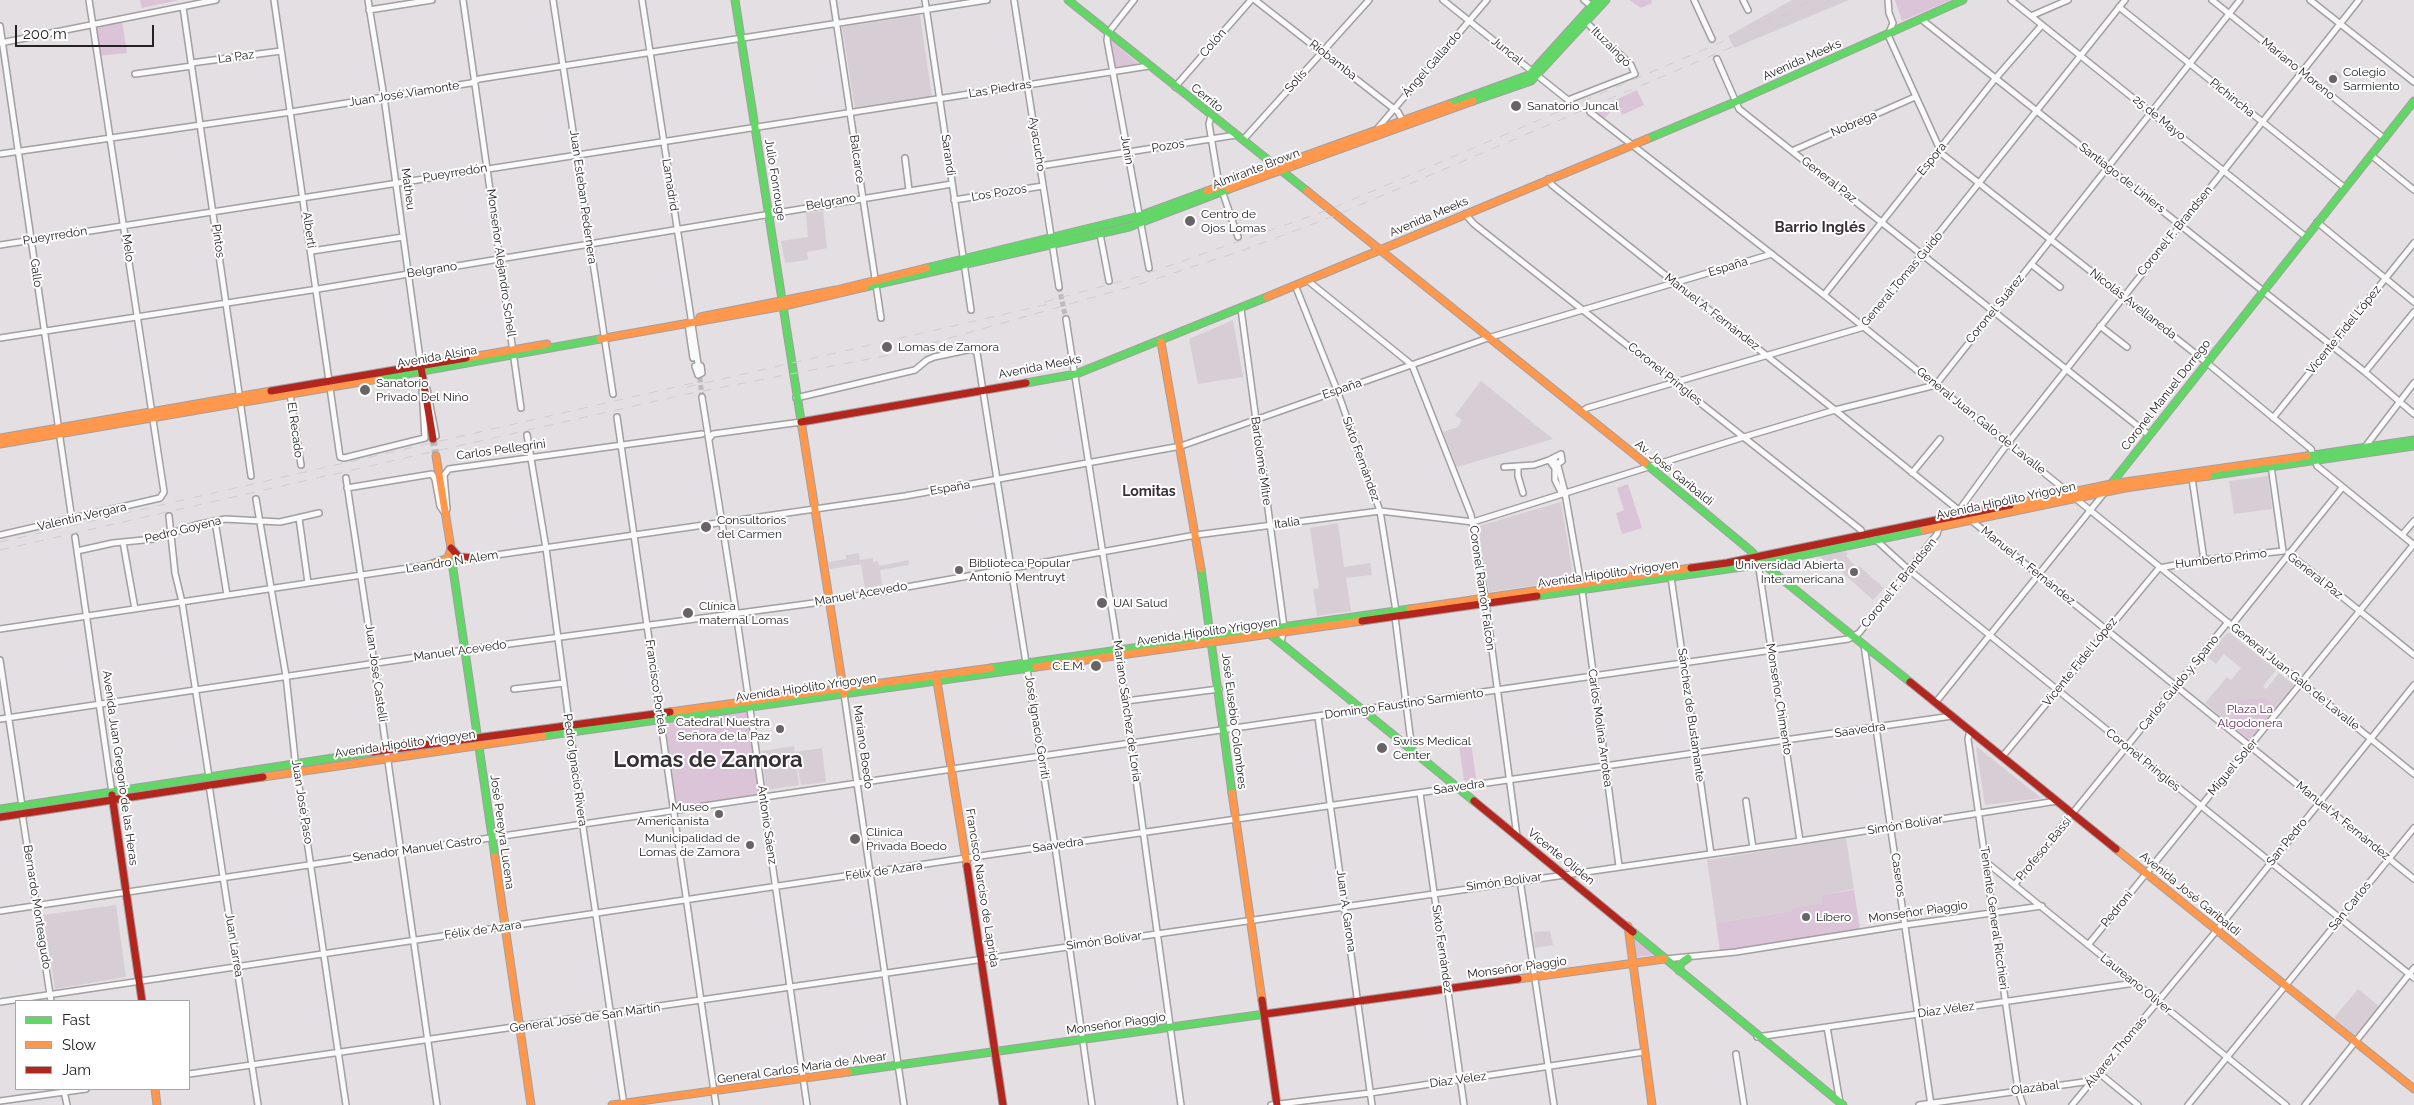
<!DOCTYPE html>
<html>
<head>
<meta charset="utf-8">
<style>
  body { margin:0 }
  #map { position:relative; width:2414px; height:1105px; overflow:hidden; background:#e3dfe2; font-family:Raleway,sans-serif }
  canvas { display:block }
  .legend { position:absolute; left:15px; top:1000px; width:175px; height:90px; box-sizing:border-box; background:#fff; border:1px solid #a8a7a7; margin:0; padding:6px 9px; list-style:none; font-size:15px; color:#252224 }
  .legend li { display:flex; align-items:center; gap:10px; height:25px }
  .legend b { width:25px; border:1px solid #a8a7a7 }
  .scale { position:absolute; left:15px; top:25px; width:139px; height:22px; box-sizing:border-box; border:2px solid #252224; border-top:0; padding-left:6px; font-size:15px; line-height:18px; white-space:nowrap; color:#252224; -webkit-text-stroke:4px #fff; paint-order:stroke }
</style>
</head>
<body>
<div id="map">
<canvas width="2414" height="1105"></canvas>
<ul class="legend">
<li><b style="height:6px;background:#63d668"></b>Fast</li>
<li><b style="height:6px;background:#ff974d"></b>Slow</li>
<li><b style="height:6px;background:#b3261e"></b>Jam</li>
</ul>
<div class="scale">200 m</div>
</div>
<script>
const c = document.querySelector('canvas').getContext('2d');
c.lineJoin = 'round';
function paint(path, color) { c.fillStyle = color; c.fill(path, 'evenodd'); }
const shape = rows => new Path2D(rows.map(r => 'M' + r).join(''));
function strokePath(path, color, width, dash) { c.strokeStyle = color; c.lineWidth = width; c.lineCap = dash ? 'butt' : 'round'; c.setLineDash(dash || []); c.stroke(path); }
function drawText(font, color, halo, rows, align = 'center') {
  c.font = font + ' Raleway,sans-serif'; c.lineWidth = 4; c.setLineDash([]); c.textBaseline = 'middle'; c.strokeStyle = halo; c.fillStyle = color; for (const [text, x, y, turn = 0] of rows) {
    c.save(); c.translate(x, y); c.rotate((+turn || 0) * Math.PI / 180); c.textAlign = isNaN(turn) ? turn : align; if (halo) c.strokeText(text, 0, 0); c.fillText(text, 0, 0); c.restore();
  }
}
paint(shape([
  [1792,0,1849,0,1734,48,1728,36],
  [920,15,932,97,855,109,842,27],
  [2336,70,2342,76,2331,88,2325,83],
  [823,211,827,248,807,252,808,260,785,263,781,241,808,237,806,213],
  [1233,320,1243,377,1198,384,1189,339],
  [1481,381,1553,439,1457,467,1443,432,1458,427,1462,420,1455,415],
  [2268,476,2272,509,2234,514,2229,481],
  [1561,502,1574,580,1489,592,1478,526],
  [1338,523,1344,567,1370,563,1372,575,1346,578,1351,611,1317,616,1313,589,1319,588,1310,528],
  [1845,551,1848,553,1846,556,1857,568,1859,566,1884,588,1873,600,1836,567,1835,569,1819,556],
  [859,553,860,560,873,558,873,562,878,561,879,566,909,560,909,565,880,570,882,585,865,588,861,564,830,569,828,562,846,559,846,555],
  [2227,633,2230,633,2276,670,2263,686,2266,689,2279,673,2293,684,2293,687,2276,707,2266,698,2230,713,2233,716,2228,723,2205,703,2227,677,2231,680,2241,668,2224,654,2216,664,2208,657],
  [794,746,799,785,766,790,761,751],
  [1976,746,2041,798,1985,805],
  [822,748,826,782,801,785,795,752],
  [1846,838,1854,889,1821,895,1822,903,1792,908,1792,911,1716,923,1707,860],
  [116,905,126,977,55,989,43,915],
  [1550,931,1553,945,1535,948,1534,932],
  [2358,989,2380,1007,2355,1036,2334,1018]
]), '#d7ced5');
paint(shape([
  [140,0,179,0,142,8],
  [1629,0,1651,0,1652,3,1641,8],
  [1895,0,1951,0,1902,21],
  [122,21,127,53,98,56,94,26],
  [1111,40,1140,65,1116,68],
  [1637,90,1644,105,1622,115,1617,104,1604,119,1594,110],
  [1628,484,1642,528,1622,534,1616,513,1624,510,1617,488],
  [2266,698,2279,709,2250,740,2228,723,2233,716,2230,713,2241,700],
  [748,711,760,795,677,807,665,723],
  [1471,742,1476,779,1464,781,1459,745],
  [1854,890,1860,929,1720,952,1716,923,1792,911,1792,908,1822,903,1821,895],
  [1634,939,1655,955,1636,957]
]), '#dbc4d8');
strokePath(shape([
  [1059,287,1066,319],
  [699,370,702,397]
]), '#bdb9bc', 5, [5, 2.5]);
strokePath(shape([
  [433,439,436,456]
]), '#bdb9bc', 7, [7, 3.5]);
const street = shape([
  [274,0,340,457,344,458,425,438,422,387],
  [368,0,384,97,421,366],
  [463,0,521,408],
  [553,0,613,394],
  [642,0,699,370],
  [833,0,881,318],
  [925,0,971,310],
  [1014,0,1059,287],
  [1134,0,1108,33,1107,40,1149,268],
  [1255,0,1398,112,1404,123],
  [1443,0,1568,100,1635,74,1631,65,1586,22],
  [1584,0,1593,7],
  [1694,0,1712,39],
  [1743,0,1748,10],
  [1888,0,1889,13,1893,23,1888,35,1942,154,2206,362,2311,449,2317,466,2414,545],
  [2011,0,2306,237],
  [2212,0,2385,139],
  [2310,0,2414,82],
  [183,7,251,476],
  [2119,7,2345,188],
  [369,10,432,0],
  [2031,16,2068,0],
  [1921,19,2365,372,2414,414],
  [0,26,72,520],
  [0,43,216,0],
  [1717,59,1739,109,2149,435],
  [191,63,281,51],
  [135,74,192,66],
  [1175,87,1251,0],
  [1590,112,1824,295,2069,493],
  [1211,116,1209,124,1218,179,1238,237],
  [1377,129,1487,0],
  [1243,140,1369,0],
  [1792,151,1915,97],
  [0,154,291,112,471,83,479,79,987,0],
  [2371,155,2414,190],
  [905,158,909,190],
  [1040,166,1236,135],
  [1548,179,1552,185,1835,410,2414,879],
  [954,200,1043,186],
  [1465,214,1474,224,1861,530,1863,535],
  [2317,222,2414,302],
  [1100,234,1109,281],
  [0,245,1149,66],
  [312,251,403,237],
  [2031,264,2060,287],
  [1307,280,1412,365,1471,515,1485,597,1517,836],
  [1295,285,1337,390,1380,511,1396,611],
  [1824,295,1995,79,2042,25],
  [1241,309,1284,627,1281,643],
  [1066,319,1119,656,1181,1105],
  [688,324,693,358],
  [2100,326,2127,347],
  [0,338,318,289,952,184],
  [695,366,698,375,702,373,701,366],
  [2365,372,2414,312],
  [427,389,436,436],
  [290,394,301,465],
  [702,397,736,612,807,1105],
  [796,398,915,370,927,360,934,357,972,349,977,353,1055,846,1092,1105],
  [1581,412,1587,408,1864,327,2125,0],
  [617,417,716,1105],
  [2273,418,2414,243],
  [527,435,546,548,584,834,624,1105],
  [709,439,713,434,801,422],
  [2365,447,2414,383],
  [1553,458,1558,466,1565,493,1581,584],
  [1557,464,1562,461,1561,454,1549,460,1555,468,1555,480,1562,494],
  [1518,466,1518,476,1523,493],
  [2271,466,2283,551],
  [1504,467,1534,465,1549,460],
  [1912,473,1940,439],
  [346,478,374,663,437,1105],
  [2192,478,2204,560],
  [347,488,432,474,435,479,440,506,444,512],
  [2075,498,2414,774],
  [256,499,286,676,295,759,346,1105],
  [447,509,444,475,449,469,702,434],
  [1964,514,1962,506,2008,443,2359,0],
  [169,516,175,573,182,602,209,777],
  [299,518,308,583],
  [215,521,227,595],
  [0,535,160,498,164,492,89,0],
  [2402,535,2414,521],
  [75,537,112,793],
  [1875,539,1909,570,2414,978],
  [123,542,135,609],
  [77,551,113,543,154,539,196,525,225,519,280,522,319,513],
  [2288,553,2414,655],
  [475,558,905,496,1181,446,1488,338,1772,254],
  [1758,562,1800,841],
  [438,564,466,560],
  [1671,577,1711,854],
  [1582,590,1619,866],
  [1395,617,1412,750],
  [2232,625,2342,488],
  [0,629,429,565],
  [1864,645,1931,1105],
  [0,660,22,806],
  [514,689,564,683],
  [844,694,904,1105],
  [1126,701,1219,689],
  [1936,702,2105,492],
  [1318,717,1372,1105],
  [0,719,464,650,829,601,1196,535,1380,511,1473,522,1744,437,1835,410,1932,386,1938,382,2240,0],
  [1970,731,1968,739,2018,1090,2023,1105],
  [2002,757,2159,568,2204,560,2283,551],
  [209,785,258,1105],
  [1420,793,1464,1105],
  [1746,801,1753,848],
  [22,813,51,1001],
  [1986,862,2286,1105],
  [1520,880,1554,1105],
  [2015,884,2228,622],
  [0,911,952,769,1848,639,1859,633,1909,570,1937,534,1940,524],
  [2088,945,2414,544],
  [1665,959,1736,952,1905,925,2042,906],
  [0,1002,966,858,1952,716],
  [1827,1027,1840,1103],
  [1757,1037,2135,983],
  [1736,1054,1744,1105],
  [2099,1073,2138,1105],
  [189,1074,1800,841,2057,801],
  [64,1091,67,1105],
  [0,1101,86,1089],
  [1271,1105,1370,1093,1644,1052],
  [1919,1105,2091,1081],
  [2072,1105,2217,930,2414,685],
  [2188,1105,2414,828],
  [2305,1105,2414,968]
]);
const fast = shape([
  [735,0,802,427],
  [1068,0,1307,191],
  [1473,101,1531,81,1606,0],
  [1449,104,1529,75,1597,0],
  [1647,139,1735,102,1963,0],
  [926,268,1139,216,1207,191],
  [865,287,1129,227,1229,189],
  [378,379,600,339],
  [1026,383,1076,374,1267,297],
  [2307,456,2414,440],
  [1645,463,1751,551,1762,563,1910,682],
  [2208,476,2414,446],
  [2111,484,2414,101],
  [452,562,495,857],
  [1201,569,1232,793],
  [1537,596,1749,566,1924,530],
  [1266,631,1474,801],
  [991,668,1410,609],
  [543,736,1036,667],
  [0,809,372,752],
  [1633,932,1843,1105],
  [1679,971,1681,963,1688,958],
  [848,1072,1265,1014]
]);
const slow = shape([
  [1229,189,1473,101],
  [1207,191,1449,104],
  [1307,191,1645,463],
  [1267,297,1647,139],
  [700,317,836,290,926,268],
  [600,339,784,306,865,287],
  [1161,342,1201,569],
  [466,358,547,344],
  [802,427,844,694],
  [0,438,271,391],
  [0,444,378,379],
  [2010,505,2111,484,2307,456],
  [1924,530,2125,488,2208,476],
  [426,566,448,558,451,548,436,456],
  [1410,609,1691,568],
  [1036,667,1362,621],
  [936,675,967,866],
  [670,712,991,668],
  [263,777,543,736],
  [1232,793,1262,1000],
  [2116,849,2414,1089],
  [495,857,531,1105],
  [1628,926,1652,1105],
  [1518,979,1664,959],
  [155,1089,157,1105],
  [612,1105,848,1072]
]);
const jam = shape([
  [421,367,433,439],
  [271,391,466,358],
  [801,422,1026,383],
  [451,548,459,557,476,558],
  [1691,568,1727,563,2010,505],
  [1362,621,1537,596],
  [1910,682,2116,849],
  [372,752,670,712],
  [112,795,142,1001],
  [1474,801,1633,932],
  [0,817,263,777],
  [967,866,1003,1105],
  [1262,1000,1277,1105],
  [1265,1014,1518,979]
]);
strokePath(street, '#a29fa1', 8);
strokePath(fast, '#a29fa1', 9);
strokePath(slow, '#a29fa1', 9);
strokePath(jam, '#a29fa1', 9);
strokePath(street, '#fbfafb', 5);
strokePath(fast, '#63d668', 7);
strokePath(slow, '#ff974d', 7);
strokePath(jam, '#b3261e', 7);
strokePath(shape([
  [1767,24,1812,0],
  [1044,302,1137,277,1328,210,1750,30,1772,17],
  [687,387,1053,303],
  [0,542,693,383],
  [0,550,687,394,890,355,1140,284,1241,251,1334,216,1753,38,1832,0]
]), '#cecdce', 1, [9, 9]);
for (const [x, y, r, color] of [
  [2333,79,5,"#686466"],
  [1516,106,6,"#686466"],
  [1190,221,6,"#686466"],
  [887,347,6,"#686466"],
  [365,390,6,"#686466"],
  [706,527,6,"#686466"],
  [959,570,5,"#686466"],
  [1854,572,5,"#686466"],
  [1102,603,6,"#686466"],
  [688,613,6,"#686466"],
  [1096,666,6,"#686466"],
  [780,729,5,"#686466"],
  [1382,748,6,"#686466"],
  [719,814,5,"#686466"],
  [855,839,6,"#686466"],
  [750,845,5,"#686466"],
  [1806,917,5,"#686466"]
]) { const dot = new Path2D(); dot.arc(x, y, r, 0, 2 * Math.PI); c.fillStyle = color; c.fill(dot); strokePath(dot, '#fff', 2); }
drawText('12px', '#252224', '#fff', [
  ["Colón",1213,43,-49],
  ["Ituzaingó",1611,47,45],
  ["Juncal",1507,51,39],
  ["La Paz",236,57,-8],
  ["Riobamba",1333,60,38],
  ["Avenida Meeks",1802,60,-24],
  ["Ángel Gallardo",1432,64,-49],
  ["Mariano Moreno",2298,69,39],
  ["Solís",1296,81,-48],
  ["Las Piedras",1000,89,-9],
  ["Juan José Viamonte",404,94,-9],
  ["Cerrito",1207,98,39],
  ["Pichincha",2232,98,39],
  ["25 de Mayo",2159,118,39],
  ["Nobrega",1854,124,-23],
  ["Ayacucho",1037,144,81],
  ["Pozos",1168,146,-9],
  ["Junín",1127,150,80],
  ["Sarandi",948,155,82],
  ["Balcarce",857,159,82],
  ["Espora",1932,159,-51],
  ["Almirante Brown",1256,169,-21],
  ["Pueyrredón",455,173,-9],
  ["Santiago de Liniers",2122,178,38],
  ["Julio Fonrouge",775,180,81],
  ["General Paz",1829,180,38],
  ["Lamadrid",670,185,81],
  ["Matheu",408,189,82],
  ["Los Pozos",999,193,-9],
  ["Juan Esteban Pedernera",583,197,82],
  ["Belgrano",831,202,-10],
  ["Avenida Meeks",1429,217,-23],
  ["Alberti",309,230,82],
  ["Coronel F. Brandsen",2175,231,-51],
  ["Pueyrredón",55,236,-9],
  ["Pintos",218,241,82],
  ["Melo",128,248,82],
  ["Monseñor Alejandro Schell",501,263,82],
  ["España",1728,267,-17],
  ["Belgrano",432,270,-9],
  ["Gallo",36,273,82],
  ["General Tomas Guido",1902,279,-50],
  ["Nicolás Avellaneda",2133,304,38],
  ["Coronel Suárez",1995,309,-51],
  ["Manuel A. Fernández",1712,312,38],
  ["Vicente Fidel López",2344,330,-51],
  ["Avenida Alsina",437,357,-10],
  ["Avenida Meeks",1040,367,-11],
  ["Coronel Pringles",1665,374,39],
  ["España",1342,389,-19],
  ["Coronel Manuel Dorrego",2166,395,-52],
  ["General Juan Galo de Lavalle",1981,421,39],
  ["El Recado",295,430,82],
  ["Carlos Pellegrini",501,450,-8],
  ["Sixto Fernández",1361,459,70],
  ["Bartolomé Mitre",1261,461,82],
  ["Av. José Garibaldi",1674,473,39],
  ["España",950,488,-10],
  ["Avenida Hipólito Yrigoyen",2006,501,-12],
  ["Valentín Vergara",82,517,-13],
  ["Italia",1287,523,-8],
  ["Pedro Goyena",183,530,-14],
  ["Humberto Primo",2221,559,-7],
  ["Leandro N. Alem",452,562,-9],
  ["Manuel A. Fernández",2028,566,39],
  ["Avenida Hipólito Yrigoyen",1608,574,-8],
  ["General Paz",2315,576,38],
  ["Coronel F. Brandsen",1899,583,-51],
  ["Coronel Ramón Falcón",1482,588,82],
  ["Manuel Acevedo",861,594,-10],
  ["Avenida Hipólito Yrigoyen",1207,632,-8],
  ["Manuel Acevedo",460,651,-8],
  ["Vicente Fidel López",2080,662,-51],
  ["Juan José Castelli",376,673,82],
  ["General Juan Galo de Lavalle",2295,677,39],
  ["Carlos Guido y Spano",2179,683,-51],
  ["Francisco Portela",656,687,82],
  ["Avenida Hipólito Yrigoyen",806,688,-8],
  ["Monseñor Chimento",1779,699,81],
  ["Domingo Faustino Sarmiento",1404,704,-8],
  ["Mariano Sánchez de Loria",1127,711,82],
  ["Sánchez de Bustamante",1691,715,82],
  ["José Eusebio Colombres",1234,721,83],
  ["José Ignacio Gorriti",1037,727,81],
  ["Carlos Molina Arrotea",1600,728,82],
  ["Saavedra",1860,730,-8],
  ["Avenida Hipólito Yrigoyen",405,744,-8],
  ["Mariano Boedo",863,747,82],
  ["Coronel Pringles",2143,760,39],
  ["Miguel Soler",2233,767,-50],
  ["Avenida Juan Gregorio de las Heras",120,768,82],
  ["Pedro Ignacio Rivera",575,770,82],
  ["Saavedra",1459,787,-8],
  ["Juan José Paso",302,802,81],
  ["Manuel A. Fernández",2343,821,39],
  ["Antonio Sáenz",767,825,82],
  ["Simón Bolívar",1905,825,-9],
  ["José Pereyra Lucena",502,832,82],
  ["San Pedro",2287,842,-51],
  ["Saavedra",1058,845,-8],
  ["Senador Manuel Castro",417,849,-8],
  ["Profesor Bassi",2044,849,-50],
  ["Vicente Oliden",1561,857,39],
  ["Félix de Azara",884,871,-8],
  ["Caseros",1898,875,82],
  ["Simón Bolívar",1504,882,-8],
  ["Francisco Narciso de Laprida",982,888,81],
  ["Avenida José Garibaldi",2190,894,39],
  ["San Carlos",2350,906,-51],
  ["Bernardo Monteagudo",37,907,81],
  ["Pedroni",2117,909,-51],
  ["Juan A. Garona",1346,911,82],
  ["Monseñor Piaggio",1918,912,-8],
  ["Teniente General Ricchieri",1994,918,82],
  ["Félix de Azara",483,930,-8],
  ["Simón Bolívar",1104,941,-8],
  ["Juan Larrea",234,945,81],
  ["Sixto Fernández",1442,949,82],
  ["Monseñor Piaggio",1517,968,-8],
  ["Laureano Oliver",2136,984,39],
  ["Díaz Vélez",1946,1010,-8],
  ["General José de San Martín",585,1018,-8],
  ["Monseñor Piaggio",1116,1024,-8],
  ["Álvarez Thomas",2116,1052,-50],
  ["General Carlos María de Alvear",802,1068,-8],
  ["Díaz Vélez",1458,1080,-8],
  ["Olazábal",2035,1088,-7]
]);
drawText('12px', '#252224', '#fff', [
  ["Colegio",2343,72],
  ["Sarmiento",2343,86],
  ["Sanatorio Juncal",1527,106],
  ["Centro de",1201,214],
  ["Ojos Lomas",1201,228],
  ["Lomas de Zamora",898,347],
  ["Sanatorio",376,383],
  ["Privado Del Nińo",376,397],
  ["Consultorios",717,520],
  ["del Carmen",717,534],
  ["Biblioteca Popular",969,563],
  ["Antonio Mentruyt",969,577],
  ["Universidad Abierta",1844,565,"right"],
  ["Interamericana",1844,579,"right"],
  ["UAI Salud",1113,603],
  ["Clínica",699,606],
  ["maternal Lomas",699,620],
  ["C.E.M.",1085,666,"right"],
  ["Catedral Nuestra",770,722,"right"],
  ["Señora de la Paz",770,736,"right"],
  ["Swiss Medical",1393,741],
  ["Center",1393,755],
  ["Museo",709,807,"right"],
  ["Americanista",709,821,"right"],
  ["Clinica",866,832],
  ["Privada Boedo",866,846],
  ["Municipalidad de",740,838,"right"],
  ["Lomas de Zamora",740,852,"right"],
  ["Líbero",1816,917]
], 'left');
drawText('12px', '#5f285a', '#fff', [
  ["Plaza La",2250,709],
  ["Algodonera",2250,723]
]);
drawText('bold 14px', '#373136', '#fff', [
  ["Lomitas",1149,492]
]);
drawText('bold 15px', '#373136', '#fff', [
  ["Barrio Inglés",1820,227]
]);
drawText('bold 22px', '#373136', '#fff', [
  ["Lomas de Zamora",708,760]
]);
</script>
</body>
</html>
